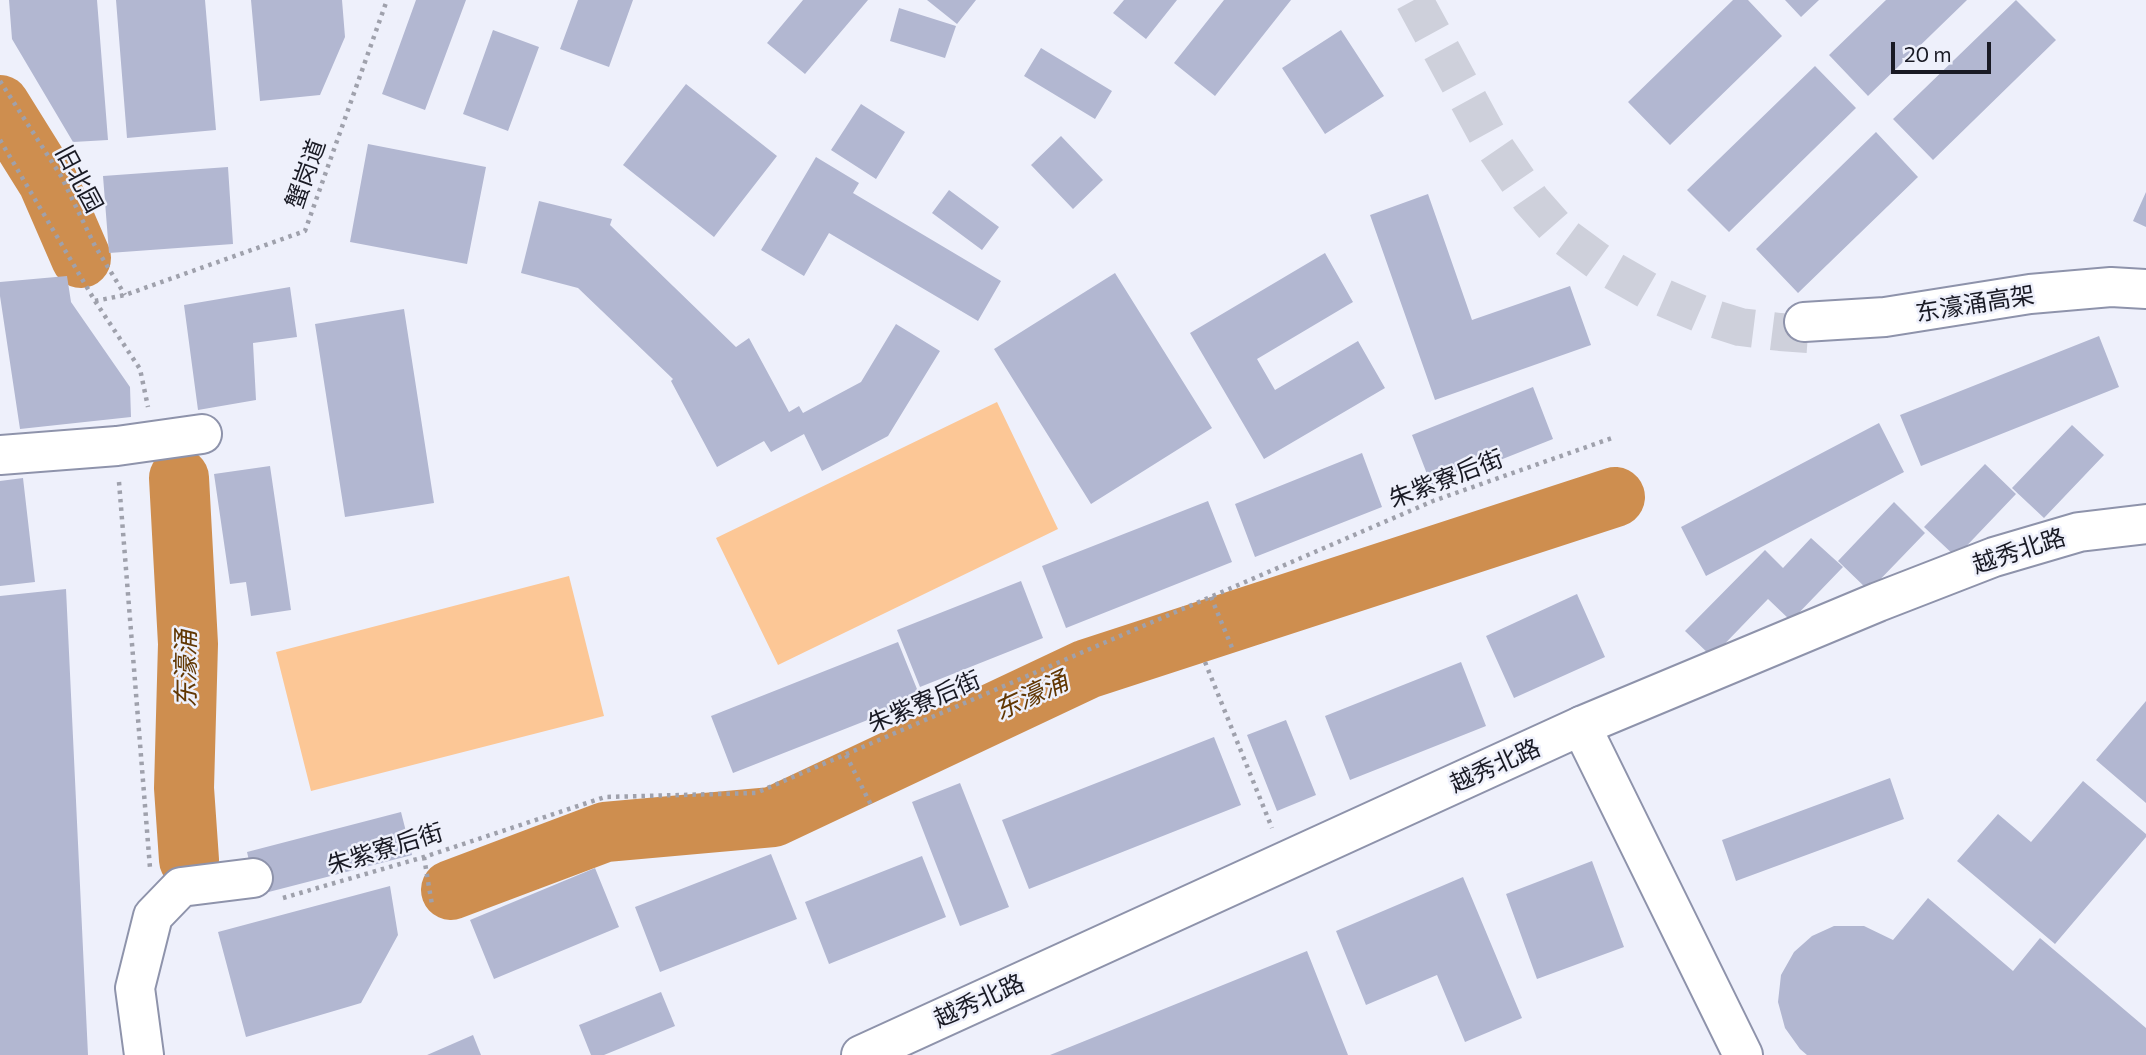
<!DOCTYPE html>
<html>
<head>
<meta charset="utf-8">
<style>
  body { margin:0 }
  #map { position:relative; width:2146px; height:1055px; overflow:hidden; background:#eef0fb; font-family:Commissioner,sans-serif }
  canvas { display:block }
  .scale { position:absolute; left:1891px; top:42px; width:100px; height:32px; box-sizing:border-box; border:4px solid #191a24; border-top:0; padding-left:9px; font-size:21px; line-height:24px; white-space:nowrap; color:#191a24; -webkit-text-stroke:5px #eef0fb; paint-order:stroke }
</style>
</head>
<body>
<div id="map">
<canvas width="2146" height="1055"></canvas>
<div class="scale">20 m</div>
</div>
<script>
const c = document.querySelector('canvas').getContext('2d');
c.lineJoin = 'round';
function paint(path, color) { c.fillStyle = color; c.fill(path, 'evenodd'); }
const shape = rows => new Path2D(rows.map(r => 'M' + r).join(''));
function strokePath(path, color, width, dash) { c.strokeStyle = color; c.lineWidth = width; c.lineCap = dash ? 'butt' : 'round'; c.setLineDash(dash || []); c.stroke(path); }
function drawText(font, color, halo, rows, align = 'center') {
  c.font = font + ' Commissioner,"Noto Sans SC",sans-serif'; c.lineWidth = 5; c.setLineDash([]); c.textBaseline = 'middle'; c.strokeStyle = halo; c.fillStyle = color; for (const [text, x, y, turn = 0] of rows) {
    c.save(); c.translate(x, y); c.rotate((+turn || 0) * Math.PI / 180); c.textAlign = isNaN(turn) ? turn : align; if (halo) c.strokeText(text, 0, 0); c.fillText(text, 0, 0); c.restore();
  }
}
paint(shape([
  [997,402,1058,529,778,665,716,538],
  [569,576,604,716,311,791,276,652]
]), '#fcc796');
strokePath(shape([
  [0,105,48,182,81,258],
  [179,478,188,644,184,788,189,860],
  [451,890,605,832,773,817,1087,669,1615,497]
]), '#ce8e4f', 60);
paint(shape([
  [9,0,97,0,108,140,73,142,12,39],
  [116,0,205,0,216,130,127,138],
  [251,0,342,0,345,37,320,95,260,101],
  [416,0,466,0,425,110,382,94],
  [578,0,633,0,609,67,560,49],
  [803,0,868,0,805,74,767,43],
  [927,0,976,0,957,24],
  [1124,0,1177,0,1146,39,1113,13],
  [1224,0,1291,0,1215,96,1174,63],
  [1733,0,1748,0,1782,36,1670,145,1628,102],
  [1785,0,1819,0,1801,17],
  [1886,0,1967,0,1868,96,1829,55],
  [2016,0,2056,40,1933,160,1893,119],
  [899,8,956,26,945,58,890,41],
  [493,30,539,47,508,131,463,114],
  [1341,30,1384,96,1325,134,1282,68],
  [1041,48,1112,91,1095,119,1024,76],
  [1815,66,1856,108,1729,232,1687,190],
  [686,84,777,156,714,237,623,165],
  [861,104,905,132,876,179,831,150],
  [1876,132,1918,177,1798,293,1756,249],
  [1061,136,1103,180,1073,209,1031,165],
  [368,144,486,167,467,264,350,242],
  [816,157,859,183,853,193,1001,281,978,321,829,233,804,276,761,250],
  [228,167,233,244,109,253,103,176],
  [949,190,999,227,982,250,932,213],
  [2146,192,2146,227,2133,221],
  [1428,194,1472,320,1570,286,1591,345,1435,400,1370,215],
  [539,201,612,219,610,225,736,347,749,338,789,412,799,406,803,413,861,382,896,324,940,351,888,436,822,471,804,434,771,452,764,441,717,467,671,381,673,379,578,288,521,273],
  [1325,253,1353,302,1257,359,1275,390,1358,341,1385,388,1264,459,1190,333],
  [1115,273,1212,428,1091,504,994,349],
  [67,276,71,302,130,387,131,417,20,429,0,296,0,282],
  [290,287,297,337,253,343,256,400,198,410,184,305],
  [404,309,434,503,345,517,315,324],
  [2099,336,2119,387,1921,466,1900,415],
  [1533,387,1553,439,1432,487,1412,435],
  [1879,423,1904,472,1706,576,1681,527],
  [2072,425,2104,455,2044,518,2012,488],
  [1362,453,1382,507,1255,557,1235,504],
  [1985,464,2016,494,1956,557,1924,527],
  [270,466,291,610,251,616,246,582,230,584,214,474],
  [23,478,35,582,0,586,0,481],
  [1208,501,1232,562,1066,628,1042,566],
  [1894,502,1925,533,1869,591,1838,561],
  [1811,538,1843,567,1791,621,1768,599,1712,657,1685,631,1765,550,1783,568],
  [1021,581,1043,638,920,687,897,630],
  [66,589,88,1055,0,1055,0,596],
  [1577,594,1605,657,1514,698,1486,636],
  [898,642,921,699,733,773,711,716],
  [1461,662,1486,726,1350,780,1325,716],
  [2146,701,2146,803,2096,760],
  [1286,720,1316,795,1277,811,1247,735],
  [1214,737,1241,805,1029,889,1002,820],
  [1890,778,1904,819,1736,881,1722,840],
  [2083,781,2146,834,2146,837,2055,944,1957,861,1998,814,2031,842],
  [960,783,1009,907,960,926,912,802],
  [401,812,412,855,257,895,247,852],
  [771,854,797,919,660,972,635,907],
  [922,856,946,917,829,964,805,902],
  [1592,861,1624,947,1537,979,1506,894],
  [595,868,619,927,494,979,470,920],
  [1463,877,1522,1018,1465,1042,1437,975,1366,1005,1336,931],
  [390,886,398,935,361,1003,246,1037,218,932],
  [1928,898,2013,971,2040,938,2146,1028,2146,1055,1807,1055,1800,1049,1785,1028,1778,1002,1781,975,1794,952,1812,936,1834,926,1864,926,1893,940],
  [1307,951,1348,1055,1050,1055],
  [661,992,675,1026,604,1055,591,1055,579,1025],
  [473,1035,481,1055,427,1055]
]), '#b2b7d1');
strokePath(shape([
  [1414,0,1490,140,1531,200,1561,234,1603,265,1650,292,1708,317,1740,327,1780,332,1808,334]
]), '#ced0db', 38, [38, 19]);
const minor = shape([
  [0,455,117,446,202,434],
  [1581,726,1743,1055],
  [144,1055,135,988,153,916,181,887,253,878]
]);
const major = shape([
  [861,1055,1581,726,1878,602,1994,557,2079,532,2146,524]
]);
const highway = shape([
  [1804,322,1885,317,2030,294,2111,287,2146,289]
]);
strokePath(minor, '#8e93ab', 42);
strokePath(major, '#8e93ab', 42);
strokePath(highway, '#8e93ab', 42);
strokePath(shape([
  [0,81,61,176,95,246,125,295],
  [0,140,95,301,140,369,148,407],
  [95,301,125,295,305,231,387,0],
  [119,482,150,868],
  [1211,597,1233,650],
  [1205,662,1272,828],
  [846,755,871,805],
  [424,857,432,905],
  [283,898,424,857,605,797,756,793,1433,501,1615,437]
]), '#9fa1ac', 4.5, [3.5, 5]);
strokePath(minor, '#fff', 38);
strokePath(major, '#fff', 38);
strokePath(highway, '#fff', 38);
drawText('24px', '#191a24', '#eef0fb', [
  ["蟹岗道",306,174,-70],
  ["旧北园",79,179,62],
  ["东濠涌高架",1975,304,-9],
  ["朱紫寮后街",1446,479,-21],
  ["越秀北路",2019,551,-18],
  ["朱紫寮后街",924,702,-23],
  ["越秀北路",1495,766,-24],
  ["朱紫寮后街",385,849,-17],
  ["越秀北路",979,1001,-24]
]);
drawText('italic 26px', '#613703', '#eef0fb', [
  ["东濠涌",186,669,-90],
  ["东濠涌",1031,696,-25]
]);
</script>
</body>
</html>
